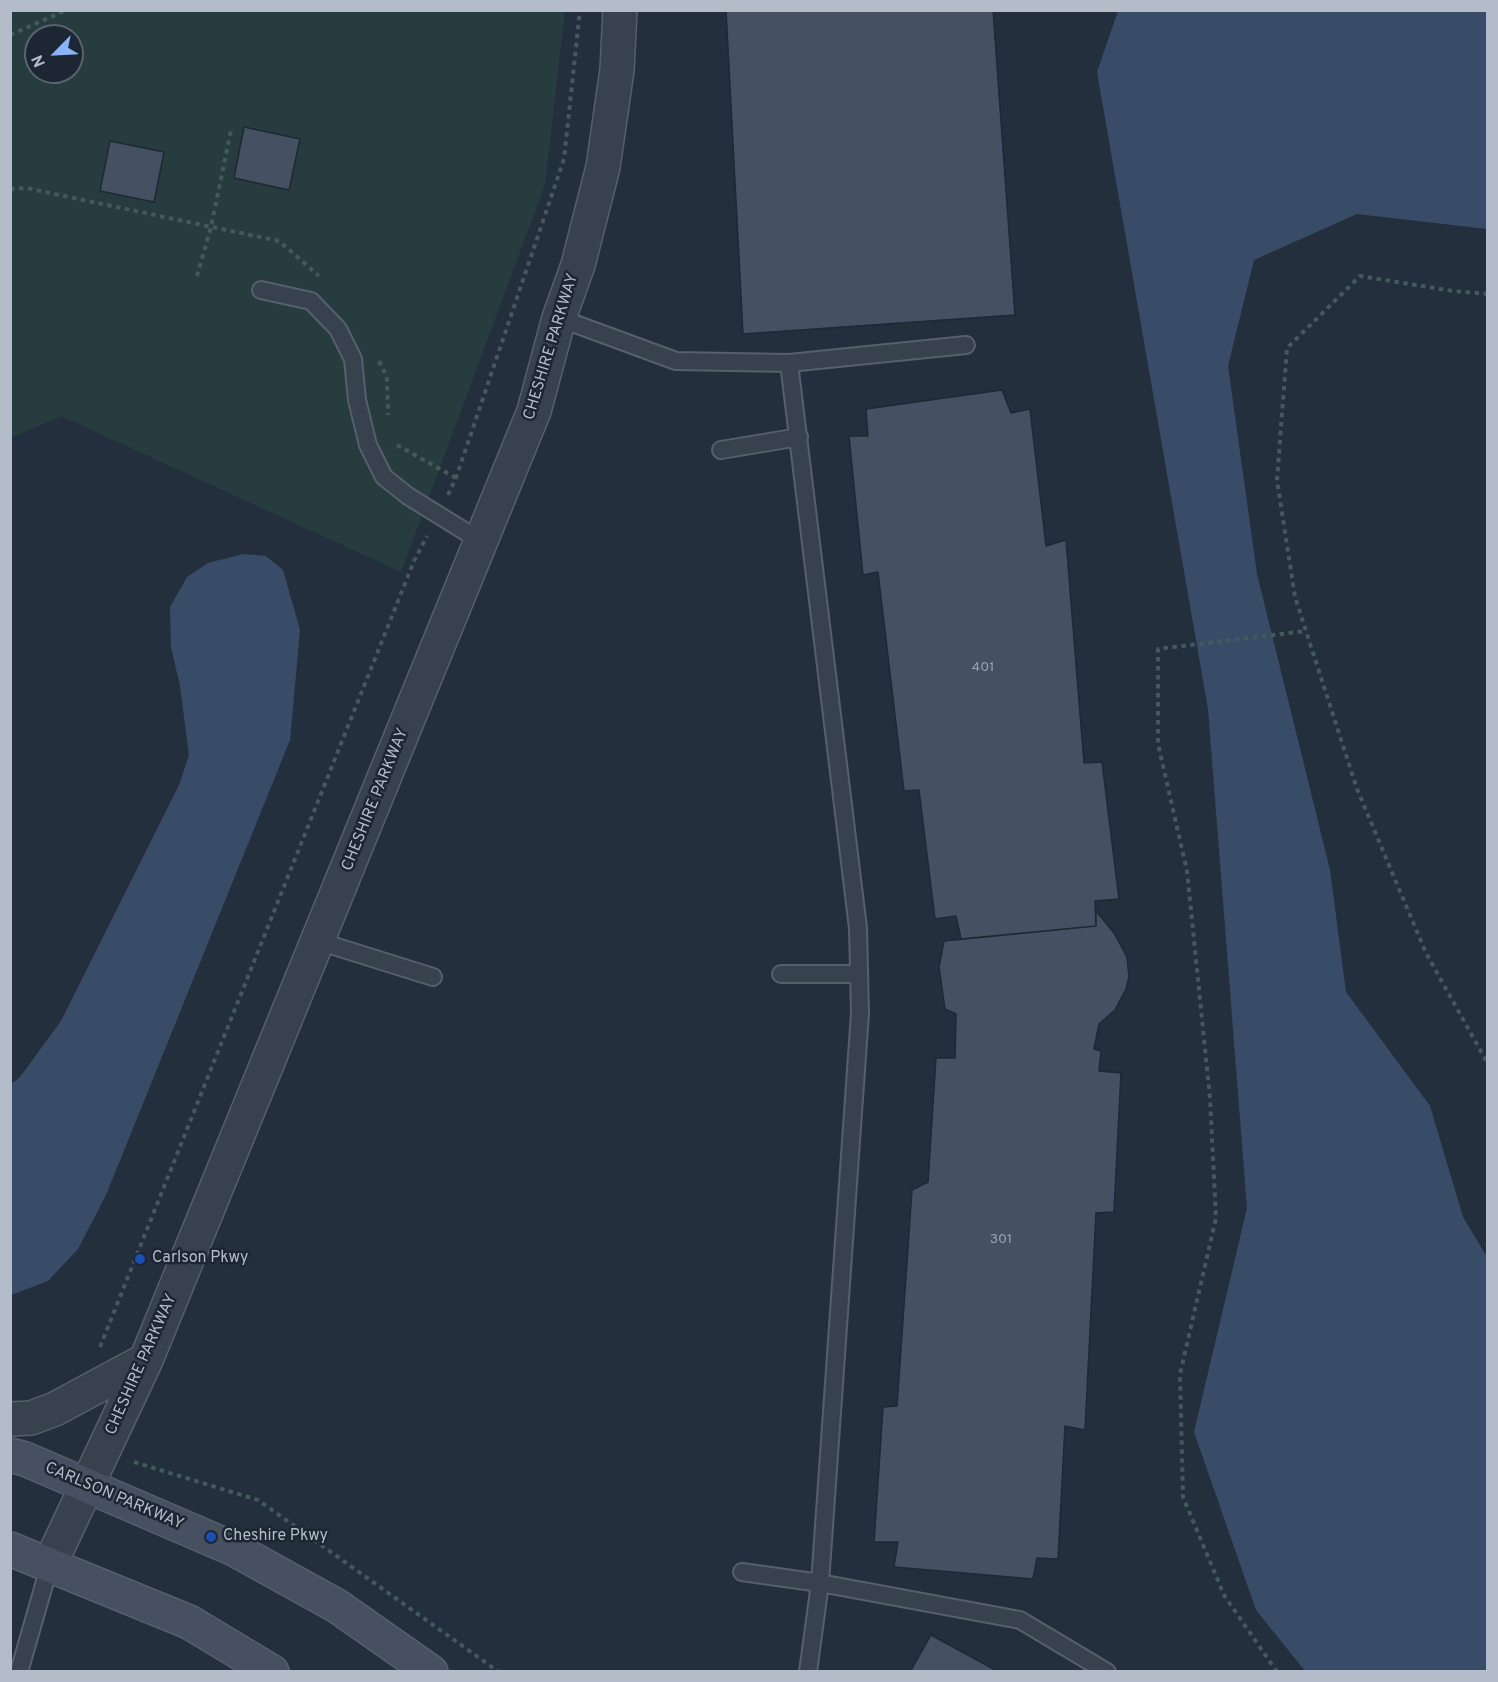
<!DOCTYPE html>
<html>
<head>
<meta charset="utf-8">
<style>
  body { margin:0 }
  #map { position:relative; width:1498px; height:1682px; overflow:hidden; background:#242f3e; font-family:Overpass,sans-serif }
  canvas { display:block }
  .frame { position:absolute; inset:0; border:12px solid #b4bcc9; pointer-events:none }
  .north { position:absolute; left:24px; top:24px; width:60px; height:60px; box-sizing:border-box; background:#1d2633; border:2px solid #59626f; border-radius:50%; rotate:246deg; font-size:16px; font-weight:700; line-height:24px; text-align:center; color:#b4bcc9 }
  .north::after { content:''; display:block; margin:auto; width:21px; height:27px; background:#8ab4f8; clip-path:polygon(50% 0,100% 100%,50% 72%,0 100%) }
</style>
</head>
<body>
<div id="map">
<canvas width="1498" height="1682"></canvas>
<div class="frame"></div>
<div class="north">N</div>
</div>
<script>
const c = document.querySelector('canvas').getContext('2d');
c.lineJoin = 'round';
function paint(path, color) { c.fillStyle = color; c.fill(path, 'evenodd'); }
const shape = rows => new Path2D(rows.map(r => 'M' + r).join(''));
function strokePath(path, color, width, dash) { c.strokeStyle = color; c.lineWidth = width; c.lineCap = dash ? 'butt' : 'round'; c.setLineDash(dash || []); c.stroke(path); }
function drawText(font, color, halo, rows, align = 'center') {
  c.font = font + ' Overpass,sans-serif'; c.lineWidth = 5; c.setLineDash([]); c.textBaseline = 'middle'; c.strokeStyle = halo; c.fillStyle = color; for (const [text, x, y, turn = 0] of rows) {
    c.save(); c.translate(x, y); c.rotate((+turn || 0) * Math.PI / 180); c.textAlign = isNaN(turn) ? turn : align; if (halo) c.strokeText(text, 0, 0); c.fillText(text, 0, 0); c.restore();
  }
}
paint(shape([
  [11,11,565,11,545,185,401,572,61,416,11,438],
  [36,36,72,36,72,72,36,72]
]), '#263c3f');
paint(shape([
  [1118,11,1487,11,1487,229,1357,214,1254,260,1228,366,1257,574,1330,870,1346,992,1430,1106,1463,1217,1487,1257,1487,1671,1305,1671,1256,1610,1194,1432,1247,1208,1208,709,1097,72],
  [243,554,266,556,283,570,300,630,290,740,106,1195,78,1249,48,1281,11,1295,11,1084,20,1077,61,1021,179,785,189,755,180,686,171,647,170,607,187,577,208,563]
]), '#394c67');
const building = shape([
  [726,10,993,10,1015,315,743,334,726,10],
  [244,127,300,139,289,190,234,178,244,127],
  [110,141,164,152,154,202,100,191,110,141],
  [1002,390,1011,413,1030,409,1046,546,1066,540,1084,763,1102,762,1119,899,1095,901,1096,926,961,939,956,916,935,919,919,790,904,791,878,572,863,575,849,436,868,436,866,409,1002,390],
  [1096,911,1114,933,1127,957,1129,977,1126,989,1115,1010,1099,1024,1094,1049,1101,1051,1099,1071,1121,1073,1114,1212,1096,1213,1085,1430,1065,1426,1058,1559,1037,1558,1033,1579,894,1567,898,1542,874,1542,883,1407,897,1406,912,1190,928,1182,936,1058,955,1058,956,1014,945,1009,939,967,944,941,1096,926,1096,911],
  [931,1635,999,1672,910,1672,931,1635]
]);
paint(building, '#455162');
strokePath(building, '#1f2835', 1.5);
const service = shape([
  [261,290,311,301,338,329,353,359,357,400,368,445,384,477,408,496,482,542],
  [559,318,676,361,789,363,966,345],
  [789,363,858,928,860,1013,820,1583,808,1672],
  [721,450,799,437],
  [318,941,433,977],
  [781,974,859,974],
  [742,1572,820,1583,1020,1620,1107,1672],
  [19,1672,50,1564]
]);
const tertiary = shape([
  [10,1419,31,1418,55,1409,146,1360],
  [50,1564,146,1360,534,411,559,318,578,265,603,167,617,70,620,10]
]);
const secondary = shape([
  [10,1455,25,1459,234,1549,337,1606,431,1672],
  [10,1549,189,1622,272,1672]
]);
strokePath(service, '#565f6c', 20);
strokePath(tertiary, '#565f6c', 36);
strokePath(secondary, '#565f6c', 36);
strokePath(shape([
  [10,35,66,10],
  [10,189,26,188,279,241,319,276],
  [197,276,211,227,231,130],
  [1488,294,1453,291,1360,276,1287,348,1277,480,1295,597,1357,789,1426,953,1488,1064],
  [379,361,387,377,388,415],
  [397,445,456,478],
  [448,495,456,478,564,159,580,10],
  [100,1347,414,561,427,536],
  [134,1462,258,1500,499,1672],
  [1277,1672,1224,1595,1183,1497,1180,1374,1216,1218,1210,1098,1187,871,1158,744,1158,649,1306,631]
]), '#44595c', 4, [4.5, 4.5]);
strokePath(service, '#38414e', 16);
strokePath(tertiary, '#38414e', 33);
strokePath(secondary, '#465061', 33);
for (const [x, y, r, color] of [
  [140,1259,6,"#1a4fb4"],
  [211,1537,6,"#1a4fb4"]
]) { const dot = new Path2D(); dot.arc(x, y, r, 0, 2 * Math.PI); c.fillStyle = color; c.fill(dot); strokePath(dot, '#1d2633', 2); }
drawText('14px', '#98a1af', null, [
  ["401",983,668],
  ["301",1001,1240]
]);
drawText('16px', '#b4bcc9', '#1d2633', [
  ["CHESHIRE PARKWAY",552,347,-73],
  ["CHESHIRE PARKWAY",376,800,-68],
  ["CHESHIRE PARKWAY",142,1365,-66],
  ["CARLSON PARKWAY",114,1497,23]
]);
drawText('16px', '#b4bcc9', '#1d2633', [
  ["Carlson Pkwy",152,1259],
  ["Cheshire Pkwy",223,1537]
], 'left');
</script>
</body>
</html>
